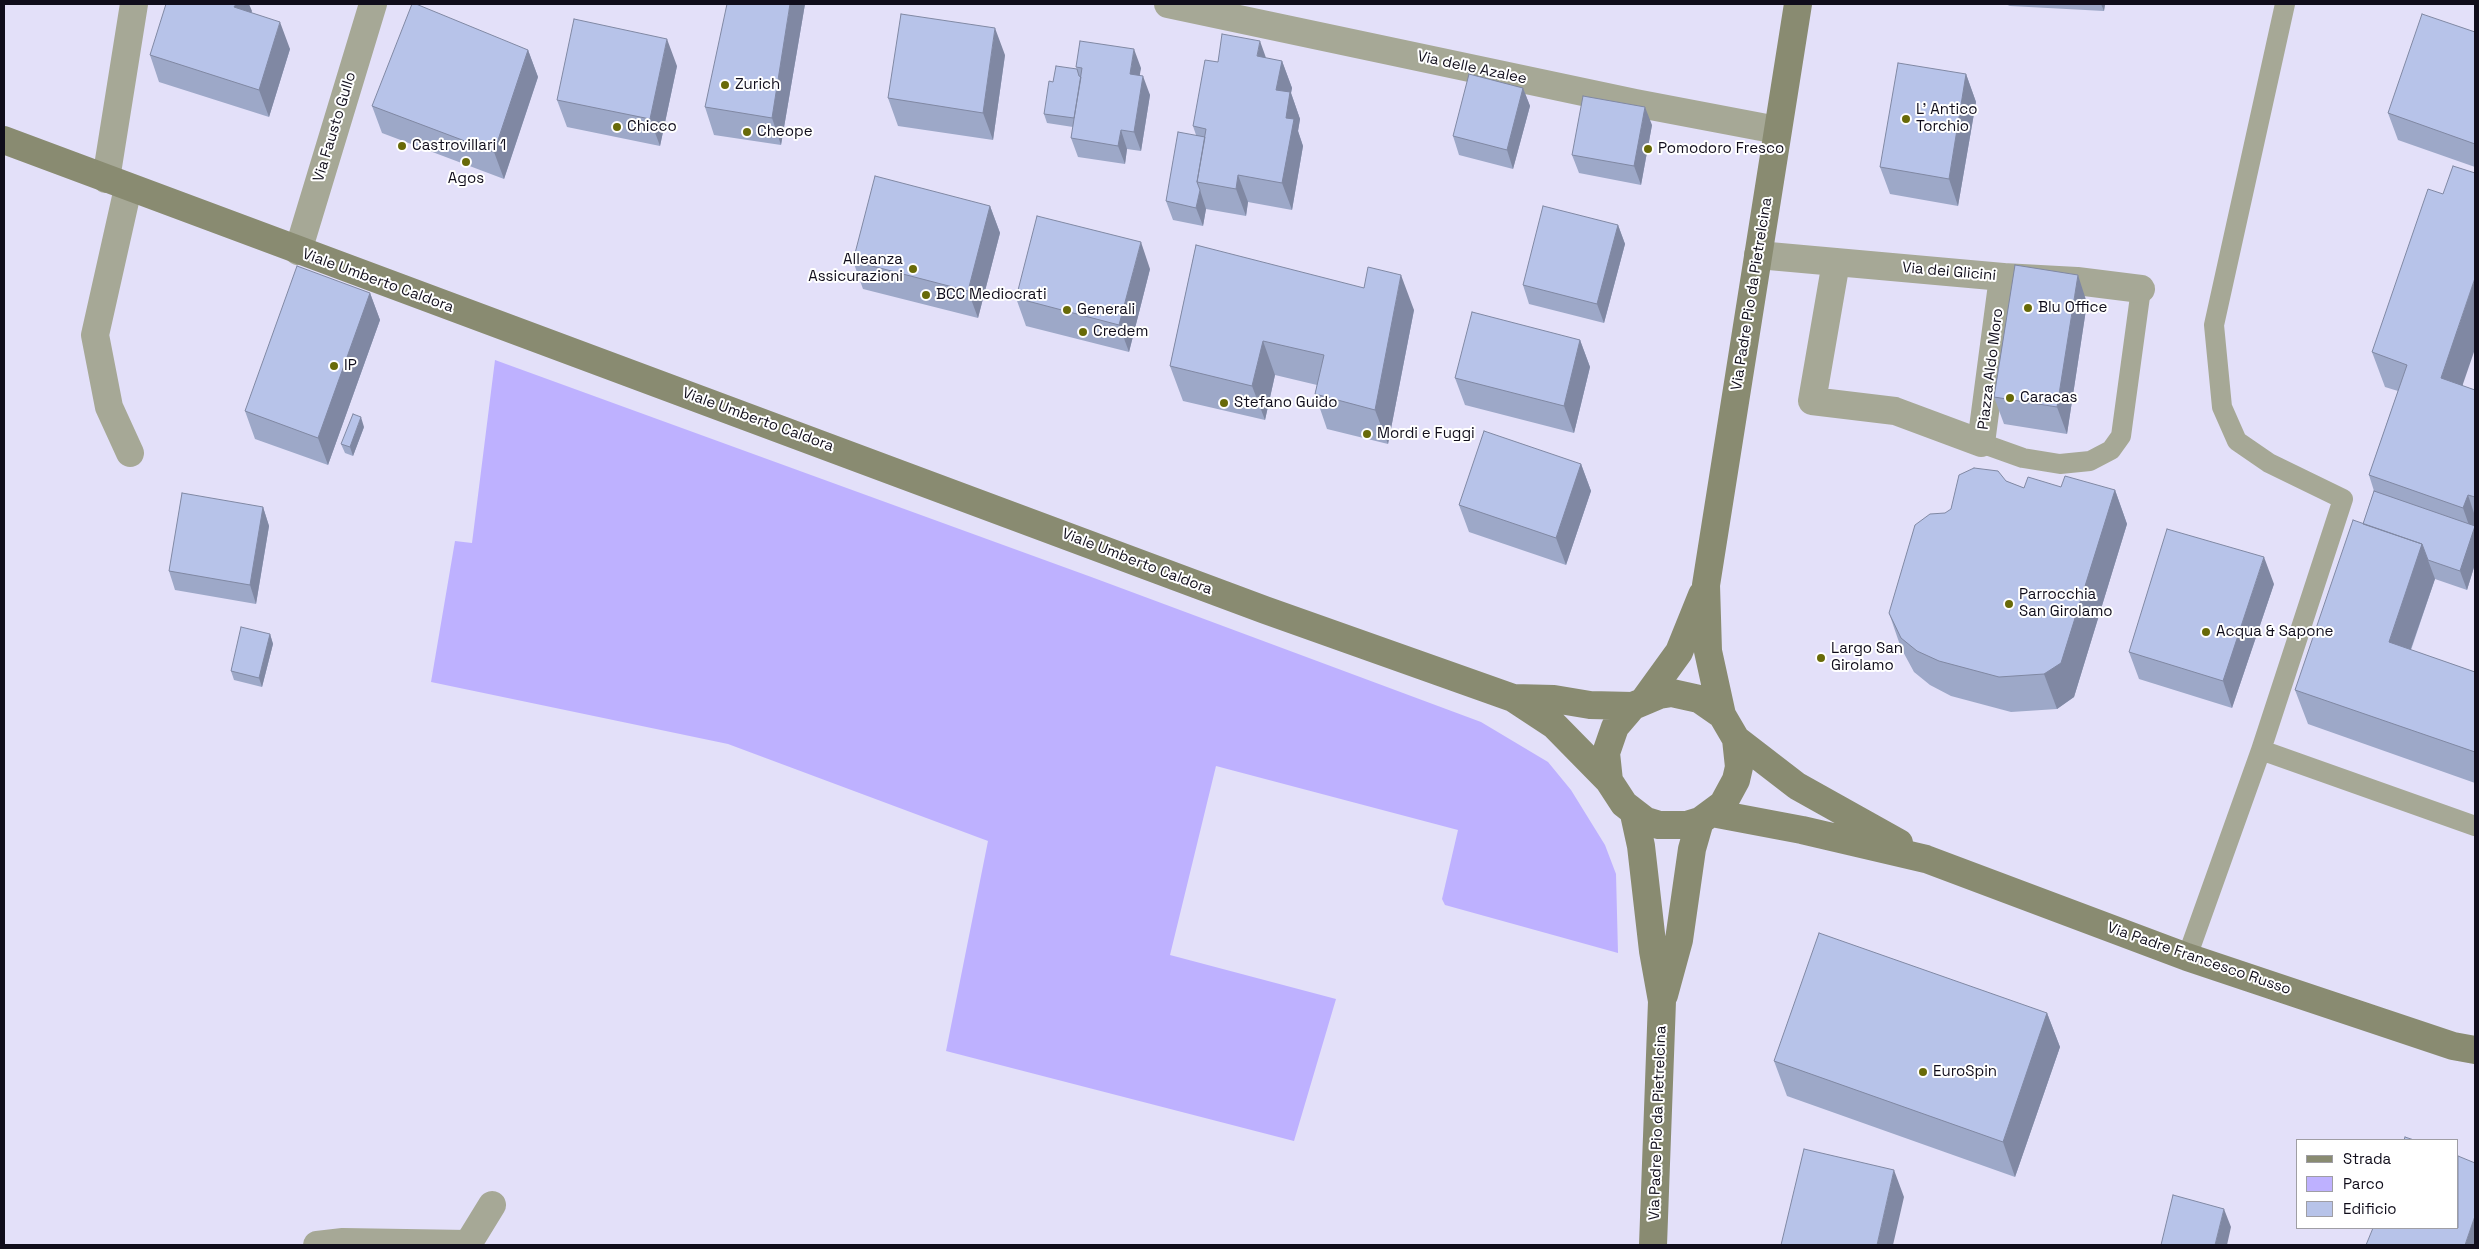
<!DOCTYPE html>
<html>
<head>
<meta charset="utf-8">
<style>
  body { margin:0 }
  #map { position:relative; width:2479px; height:1249px; overflow:hidden; background:#e3e0f9; font-family:"Space Grotesk",sans-serif }
  canvas { display:block }
  .frame { position:absolute; inset:0; border:5px solid #100d1b; pointer-events:none }
  .legend { position:absolute; left:2296px; top:1139px; width:162px; height:90px; box-sizing:border-box; background:#fff; border:1px solid #9f9ea4; margin:0; padding:6px 9px; list-style:none; font-size:15px; color:#100d1b }
  .legend li { display:flex; align-items:center; gap:10px; height:25px }
  .legend b { width:25px; border:1px solid #9f9ea4 }
</style>
</head>
<body>
<div id="map">
<canvas width="2479" height="1249"></canvas>
<div class="frame"></div>
<ul class="legend">
<li><b style="height:6px;background:#898b71"></b>Strada</li>
<li><b style="height:14px;background:#beb1ff"></b>Parco</li>
<li><b style="height:14px;background:#b7c3e9"></b>Edificio</li>
</ul>
</div>
<script>
const c = document.querySelector('canvas').getContext('2d');
c.lineJoin = 'round';
function paint(path, color) { c.fillStyle = color; c.fill(path, 'evenodd'); }
const shape = rows => new Path2D(rows.map(r => 'M' + r).join(''));
function strokePath(path, color, width, dash) { c.strokeStyle = color; c.lineWidth = width; c.lineCap = dash ? 'butt' : 'round'; c.setLineDash(dash || []); c.stroke(path); }
function drawText(font, color, halo, rows, align = 'center') {
  c.font = font + ' "Space Grotesk",sans-serif'; c.lineWidth = 4; c.setLineDash([]); c.textBaseline = 'middle'; c.strokeStyle = halo; c.fillStyle = color; for (const [text, x, y, turn = 0] of rows) {
    c.save(); c.translate(x, y); c.rotate((+turn || 0) * Math.PI / 180); c.textAlign = isNaN(turn) ? turn : align; if (halo) c.strokeText(text, 0, 0); c.fillText(text, 0, 0); c.restore();
  }
}
paint(shape([
  [495,360,1094,578,1481,722,1548,762,1571,790,1605,845,1616,874,1618,953,1445,905,1442,899,1458,830,1216,766,1170,955,1336,999,1294,1141,946,1051,988,841,728,744,431,682,455,541,472,543]
]), '#beb1ff');
strokePath(shape([
  [2285,4,2214,325,2222,407,2237,441,2269,463,2343,499,2261,750,2475,826],
  [1981,443,2023,458,2060,464,2090,461,2111,450,2121,436,2141,289],
  [2187,957,2261,750]
]), '#a6a896', 20);
strokePath(shape([
  [1168,4,1635,103,1777,130],
  [106,179,134,4],
  [128,188,95,335,109,407,130,453],
  [298,251,373,4],
  [1758,255,2003,277,2077,281,2141,289],
  [1836,262,1812,401,1895,411,1981,443,2003,277],
  [317,1245,343,1242,468,1244,492,1205]
]), '#a6a896', 28);
strokePath(shape([
  [4,140,1265,610,1513,698,1554,725,1609,781,1624,804,1646,821,1659,825,1687,825,1700,821,1723,804,1736,780,1739,767,1736,739,1722,715,1699,699,1672,693,1659,695,1633,706,1615,727,1606,753,1609,781],
  [1513,698,1554,699,1590,705,1633,706],
  [1645,699,1679,652,1702,595],
  [1722,715,1708,651,1706,585,1798,4],
  [1736,739,1797,786,1899,843],
  [1712,813,1802,830,1926,859,2187,957,2453,1046,2475,1050],
  [1634,814,1641,846,1653,951,1662,1001,1653,1245],
  [1664,995,1679,940,1692,849,1700,821]
]), '#898b71', 28);
paint(shape([
  [805,4,781,145,714,135,705,107],
  [2005,4,2105,4,2104,11,2010,6],
  [252,11,251,12,290,49,269,117,159,82,150,55],
  [2475,32,2475,167,2398,140,2388,113],
  [528,50,538,77,504,179,382,133,372,106],
  [1005,55,993,140,898,126,888,98],
  [1266,58,1282,61,1292,88,1291,93,1300,119,1298,131,1303,146,1292,210,1248,202,1246,216,1206,209,1203,226,1173,220,1166,201,1196,135,1193,126,1218,62],
  [677,66,660,146,567,127,557,100],
  [1076,67,1141,68,1139,75,1150,95,1141,151,1127,149,1125,164,1078,157,1071,138,1073,127,1047,123,1044,114,1053,82,1077,69],
  [1966,74,1976,102,1958,206,1890,194,1880,167],
  [1523,88,1530,106,1513,169,1459,155,1453,136],
  [1652,125,1641,185,1579,173,1572,155],
  [2443,194,2463,386,2475,390,2475,564,2467,590,2435,579,2411,650,2475,672,2475,783,2308,724,2295,690,2363,524,2374,491,2369,475,2398,391,2385,387,2372,352],
  [990,206,1000,233,978,318,863,289,853,261],
  [1618,225,1625,244,1604,323,1529,304,1523,285],
  [1196,245,1414,310,1388,444,1327,429,1315,394,1317,385,1275,375,1265,420,1183,401,1170,366],
  [1150,269,1129,352,1026,326,1016,298],
  [370,293,380,320,328,465,255,439,245,411],
  [2087,303,2067,434,2004,424,1994,397],
  [1580,340,1590,367,1574,433,1465,405,1455,378],
  [364,427,353,456,345,453,341,444],
  [1581,464,1591,491,1566,565,1469,532,1459,505],
  [2006,481,2024,488,2061,487,2115,490,2127,524,2074,697,2057,709,2011,712,1951,696,1930,685,1914,672,1901,648,1889,613,1945,513],
  [263,507,269,526,256,604,175,590,169,571],
  [2274,584,2232,708,2139,679,2129,652],
  [270,634,273,644,262,687,234,680,231,671],
  [2047,1013,2060,1047,2015,1177,1787,1096,1774,1061]
]), '#9da8c8');
paint(shape([
  [236,4,249,4,252,11,244,34,234,7],
  [790,4,805,4,781,145,772,118],
  [2101,4,2105,4,2104,11],
  [280,22,290,49,269,117,259,90],
  [995,28,1005,55,993,140,983,113],
  [667,39,677,66,660,146,650,119],
  [1260,41,1270,69,1257,56],
  [1134,49,1141,68,1137,92,1130,74],
  [528,50,538,77,504,179,494,152],
  [1282,61,1292,88,1291,93,1300,119,1298,131,1303,146,1292,210,1282,183,1276,90],
  [1966,74,1976,102,1958,206,1949,179],
  [1143,76,1150,95,1141,151,1134,132],
  [1523,88,1530,106,1513,169,1507,150],
  [1645,107,1652,125,1641,185,1634,166],
  [1121,130,1127,149,1125,164,1118,146],
  [1238,175,1248,202,1246,216,1236,189],
  [1200,190,1206,209,1203,226,1196,208],
  [990,206,1000,233,978,318,968,291],
  [1618,225,1625,244,1604,323,1597,304],
  [1141,242,1150,269,1129,352,1119,325],
  [1401,275,1414,310,1388,444,1375,410],
  [2078,275,2087,303,2067,434,2057,407],
  [2475,278,2475,349,2453,413,2441,378],
  [370,293,380,320,328,465,318,438],
  [1580,340,1590,367,1574,433,1564,406],
  [1263,341,1275,375,1265,420,1252,386],
  [361,417,364,427,353,456,350,447],
  [1581,464,1591,491,1566,565,1556,538],
  [2115,490,2127,524,2074,697,2057,709,2044,674],
  [2468,495,2475,516,2475,564,2467,590,2460,571,2472,534,2463,508],
  [263,507,269,526,256,604,250,585],
  [2422,544,2435,579,2401,677,2389,642],
  [2264,557,2274,584,2232,708,2223,681],
  [270,634,273,644,262,687,259,678],
  [2047,1013,2060,1047,2015,1177,2003,1142],
  [1894,1170,1904,1197,1893,1245,1877,1245],
  [2224,1209,2231,1227,2227,1245,2215,1245],
  [2475,1216,2475,1245,2465,1245]
]), '#8088a3');
const building = shape([
  [166,4,236,4,234,7,280,22,259,90,150,55,166,4],
  [412,4,416,4,528,50,494,152,372,106,412,4],
  [727,4,790,4,772,118,705,107,727,4],
  [901,14,995,28,983,113,888,98,901,14],
  [2422,14,2475,32,2475,144,2388,113,2422,14],
  [574,19,667,39,650,119,557,100,574,19],
  [1222,34,1260,41,1257,56,1282,61,1276,90,1290,92,1286,118,1294,119,1282,183,1238,175,1236,189,1197,182,1206,129,1193,126,1205,60,1218,62,1222,34],
  [1080,41,1134,49,1130,74,1143,76,1134,132,1121,130,1118,146,1071,138,1082,68,1076,67,1080,41],
  [1898,63,1966,74,1949,179,1880,167,1898,63],
  [1056,66,1077,69,1079,76,1081,77,1074,118,1044,114,1049,81,1053,82,1056,66],
  [1469,74,1523,88,1507,150,1453,136,1469,74],
  [1583,96,1645,107,1634,166,1572,155,1583,96],
  [1178,132,1205,137,1197,182,1200,190,1196,208,1166,201,1178,132],
  [2453,166,2475,173,2475,278,2441,378,2475,390,2475,497,2468,495,2463,508,2369,475,2407,365,2372,352,2428,189,2443,194,2453,166],
  [875,176,990,206,968,291,853,261,875,176],
  [1543,206,1618,225,1597,304,1523,285,1543,206],
  [1037,216,1141,242,1119,325,1016,298,1037,216],
  [1196,245,1364,288,1368,267,1401,275,1375,410,1315,394,1324,355,1263,341,1252,386,1170,366,1196,245],
  [2015,265,2078,275,2057,407,1994,397,2015,265],
  [297,266,370,293,318,438,245,411,297,266],
  [1472,312,1580,340,1564,406,1455,378,1472,312],
  [353,414,361,417,350,447,341,444,353,414],
  [1484,431,1581,464,1556,538,1459,505,1484,431],
  [1974,468,1998,471,2006,481,2024,488,2028,477,2061,487,2065,476,2115,490,2061,663,2044,674,1999,677,1939,661,1917,651,1901,638,1889,613,1915,525,1930,514,1945,513,1951,509,1959,475,1974,468],
  [2374,491,2475,526,2460,571,2428,560,2422,544,2363,524,2374,491],
  [182,493,263,507,250,585,169,571,182,493],
  [2353,520,2422,544,2389,642,2475,672,2475,752,2295,690,2353,520],
  [2167,529,2264,557,2223,681,2129,652,2167,529],
  [241,627,270,634,259,678,231,671,241,627],
  [1819,933,2047,1013,2003,1142,1774,1061,1819,933],
  [2405,1137,2414,1140,2404,1140,2405,1137],
  [1804,1149,1894,1170,1877,1245,1781,1245,1804,1149],
  [2458,1156,2475,1163,2475,1216,2465,1245,2366,1245,2373,1228,2458,1228,2458,1156],
  [2173,1195,2224,1209,2215,1245,2161,1245,2173,1195]
]);
paint(building, '#b7c3e9');
strokePath(building, '#8088a3', 1);
for (const [x, y, r, color] of [
  [725,85,5,"#686a08"],
  [1906,119,5,"#686a08"],
  [617,127,5,"#686a08"],
  [747,132,5,"#686a08"],
  [402,146,5,"#686a08"],
  [1648,149,5,"#686a08"],
  [466,162,5,"#686a08"],
  [913,269,5,"#686a08"],
  [926,295,5,"#686a08"],
  [2028,308,5,"#686a08"],
  [1067,310,5,"#686a08"],
  [1083,332,5,"#686a08"],
  [334,366,5,"#686a08"],
  [2010,398,5,"#686a08"],
  [1224,403,5,"#686a08"],
  [1367,434,5,"#686a08"],
  [2009,604,5,"#686a08"],
  [2206,632,5,"#686a08"],
  [1821,658,5,"#686a08"],
  [1923,1072,5,"#686a08"]
]) { const dot = new Path2D(); dot.arc(x, y, r, 0, 2 * Math.PI); c.fillStyle = color; c.fill(dot); strokePath(dot, '#fff', 2); }
drawText('15px', '#100d1b', '#fff', [
  ["Via delle Azalee",1472,68,12],
  ["Via Fausto Gullo",335,127,-73],
  ["Via dei Glicini",1949,272,5],
  ["Viale Umberto Caldora",378,281,20],
  ["Via Padre Pio da Pietrelcina",1752,294,-81],
  ["Piazza Aldo Moro",1991,369,-83],
  ["Viale Umberto Caldora",758,420,20],
  ["Viale Umberto Caldora",1137,562,21],
  ["Via Padre Francesco Russo",2199,959,19],
  ["Via Padre Pio da Pietrelcina",1658,1123,-88]
]);
drawText('15px', '#100d1b', '#fff', [
  ["Zurich",735,85],
  ["L' Antico",1916,110],
  ["Torchio",1916,127],
  ["Chicco",627,127],
  ["Cheope",757,132],
  ["Castrovillari 1",412,146],
  ["Pomodoro Fresco",1658,149],
  ["Agos",466,179,"center"],
  ["Alleanza",903,260,"right"],
  ["Assicurazioni",903,277,"right"],
  ["BCC Mediocrati",936,295],
  ["Blu Office",2038,308],
  ["Generali",1077,310],
  ["Credem",1093,332],
  ["IP",344,366],
  ["Caracas",2020,398],
  ["Stefano Guido",1234,403],
  ["Mordi e Fuggi",1377,434],
  ["Parrocchia",2019,595],
  ["San Girolamo",2019,612],
  ["Acqua & Sapone",2216,632],
  ["Largo San",1831,649],
  ["Girolamo",1831,666],
  ["EuroSpin",1933,1072]
], 'left');
</script>
</body>
</html>
